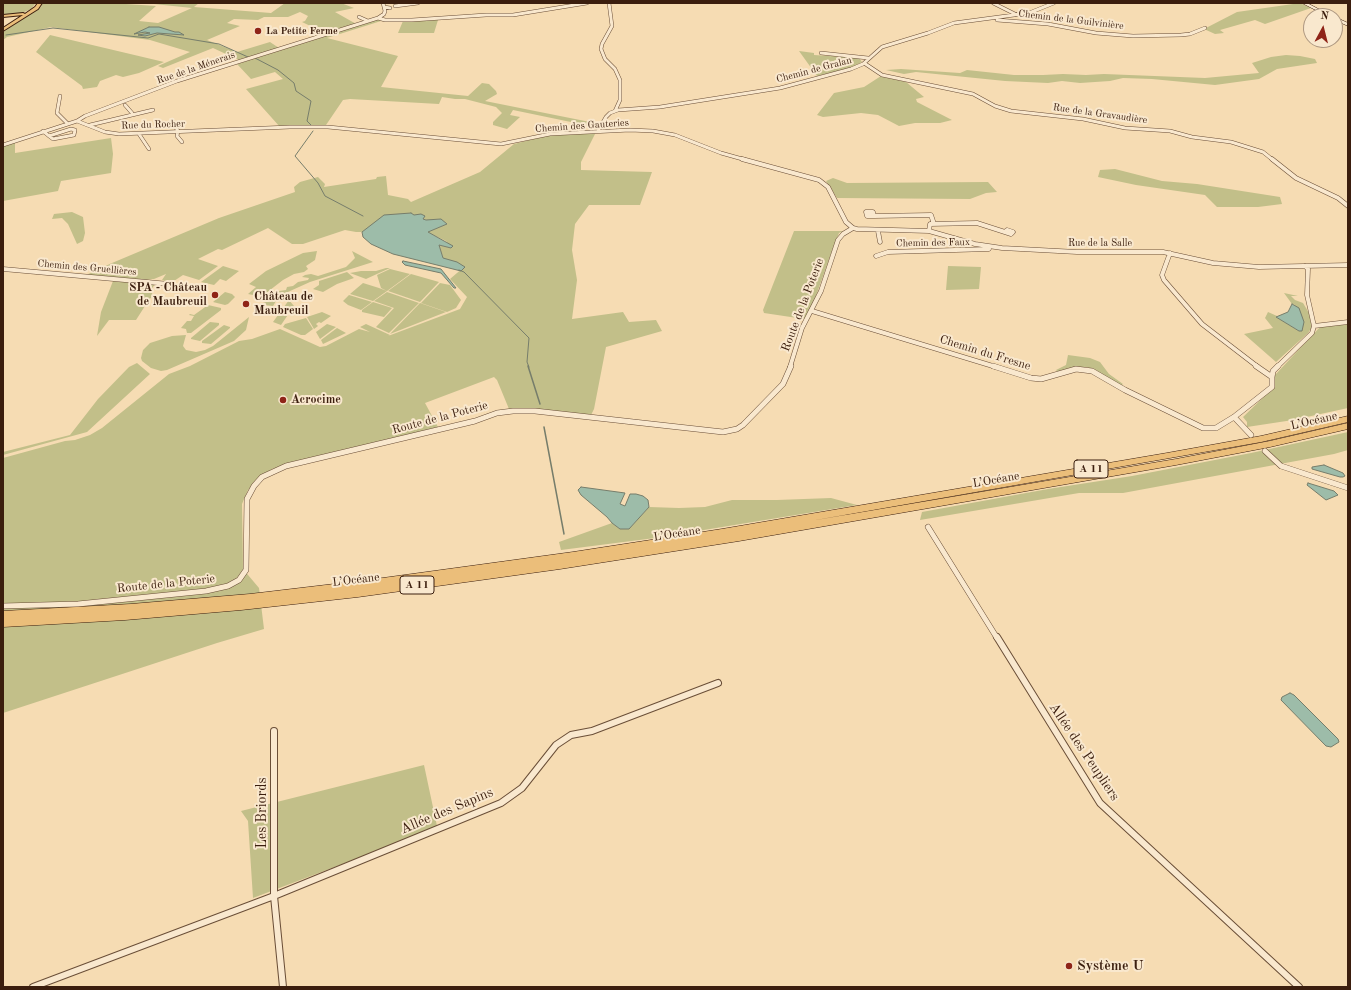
<!DOCTYPE html>
<html>
<head>
<meta charset="utf-8">
<style>
  body { margin:0 }
  #map { position:relative; width:1351px; height:990px; overflow:hidden; background:#f6dcb3; font-family:"Old Standard TT",serif }
  canvas { display:block }
  .frame { position:absolute; inset:0; border:4px solid #3b1e0e; pointer-events:none }
  .north { position:absolute; left:1303px; top:8px; width:40px; height:40px; box-sizing:border-box; background:#f9e8ce; border:1px solid #ad9781; border-radius:50%; rotate:7deg; font-size:11px; font-weight:700; line-height:16px; text-align:center; color:#3b1e0e }
  .north::after { content:''; display:block; margin:auto; width:14px; height:18px; background:#8f2418; clip-path:polygon(50% 0,100% 100%,50% 72%,0 100%) }
</style>
</head>
<body>
<div id="map">
<canvas width="1351" height="990"></canvas>
<div class="frame"></div>
<div class="north">N</div>
</div>
<script>
const c = document.querySelector('canvas').getContext('2d');
c.lineJoin = 'round';
function paint(path, color) { c.fillStyle = color; c.fill(path, 'evenodd'); }
const shape = rows => new Path2D(rows.map(r => 'M' + r).join(''));
function strokePath(path, color, width, dash) { c.strokeStyle = color; c.lineWidth = width; c.lineCap = dash ? 'butt' : 'round'; c.setLineDash(dash || []); c.stroke(path); }
function drawText(font, color, halo, rows, align = 'center') {
  c.font = font + ' "Old Standard TT",serif'; c.lineWidth = 4; c.setLineDash([]); c.textBaseline = 'middle'; c.strokeStyle = halo; c.fillStyle = color; for (const [text, x, y, turn = 0] of rows) {
    c.save(); c.translate(x, y); c.rotate((+turn || 0) * Math.PI / 180); c.textAlign = isNaN(turn) ? turn : align; if (halo) c.strokeText(text, 0, 0); c.fillText(text, 0, 0); c.restore();
  }
}
paint(shape([
  [3,3,34,3,35,4,31,9,22,13,3,15],
  [42,3,111,3,156,6,139,21,158,23,192,8,154,4,157,3,199,3,194,7,271,13,285,3,341,3,354,8,335,12,358,25,378,19,381,21,327,38,398,56,381,87,468,96,482,83,489,84,496,91,497,94,485,101,595,123,595,127,513,110,510,115,520,117,507,129,493,125,493,122,502,113,496,107,465,99,455,99,442,97,439,104,350,99,343,100,326,125,280,127,246,89,283,79,275,72,251,79,237,64,325,36,323,32,302,22,305,21,308,16,300,12,288,17,264,17,258,20,234,19,227,23,240,26,207,40,237,52,270,42,279,48,239,60,213,48,163,68,158,66,190,52,150,40,51,27,7,37,3,40,3,32,41,7],
  [1300,3,1311,8,1265,24,1255,20,1220,30,1224,33,1215,34,1204,29,1237,12],
  [438,20,434,33,398,33,403,21],
  [50,35,164,62,139,73,123,77,116,75,100,81,97,87,83,89,82,86,36,52],
  [799,51,814,53,814,55,859,58,862,62,851,68,817,76],
  [1286,55,1300,56,1315,59,1317,63,1277,69,1259,79,1215,85,1152,79,1123,78,1110,81,1080,83,1062,81,1048,83,1005,81,916,72,904,74,886,70,901,69,960,73,967,70,1014,75,1043,75,1063,74,1086,75,1104,74,1205,78,1259,73,1252,63,1271,57],
  [881,76,906,82,924,97,916,99,917,102,952,120,940,123,915,123,899,126,878,115,861,113,823,117,817,115,834,93,864,87],
  [596,132,581,162,581,170,652,172,640,205,589,205,575,224,572,250,577,280,572,319,623,312,629,322,656,320,662,331,606,347,594,409,591,415,509,409,497,380,494,377,425,403,438,427,272,469,260,477,248,490,242,504,243,569,259,588,264,629,217,643,3,713,3,458,65,441,75,440,90,435,102,428,169,374,190,366,239,341,252,339,280,329,320,347,326,346,359,329,370,332,360,327,366,324,390,335,388,336,460,309,467,297,450,279,464,267,443,258,439,245,451,248,446,241,427,232,447,224,438,219,431,221,423,219,370,227,362,232,356,232,345,230,303,244,292,244,268,228,222,250,218,249,198,259,218,266,199,280,183,275,171,283,162,280,166,274,154,279,144,280,86,275,112,263,219,218,295,192,294,187,300,182,318,177,325,184,324,187,376,179,377,177,386,176,388,195,408,199,411,202,480,172,514,144,549,135],
  [111,138,113,154,111,173,61,181,58,191,3,201,3,146,15,142,15,153],
  [1115,169,1162,181,1197,184,1280,197,1282,204,1258,207,1217,207,1205,195,1136,185,1098,177,1100,170],
  [833,178,847,183,988,182,997,192,986,193,970,199,837,198,826,181],
  [72,212,83,217,85,233,83,241,77,244,68,224,62,218,52,219,54,214],
  [794,231,843,231,839,233,832,251,812,307,804,319,764,313,763,310],
  [317,251,315,260,306,266,308,269,304,272,294,274,283,280,261,297,259,297,262,294,261,292,253,295,248,294,256,287,249,284,266,271,303,253],
  [352,251,373,262,310,282,279,296,273,306,264,305,266,303,263,302,263,301,269,294,275,295,279,291,286,290,287,287,293,286,298,282,308,280,309,278,302,277,305,275,311,274,318,276,346,267,355,258],
  [223,266,239,271,226,281,220,279,214,285,201,282],
  [948,266,981,267,979,289,946,290],
  [386,268,390,268,366,279,350,273,361,271,376,271],
  [390,269,410,274,387,291,381,288,377,275],
  [347,272,354,278,337,284,323,292,313,289,319,285,319,281],
  [411,274,439,282,420,302,388,291],
  [113,281,155,284,151,290,153,296,143,305,145,306,136,320,109,320,97,336,101,312],
  [363,283,379,288,387,291,373,301,350,294],
  [440,283,450,285,461,300,456,308,447,312,421,303],
  [225,292,232,294,235,297,228,304,225,305,213,302],
  [387,292,419,303,389,333,376,327,394,308,374,301],
  [1284,293,1298,296,1291,296,1295,300,1303,303,1309,313,1312,327,1308,333,1276,362,1244,334,1273,328,1265,318,1268,312,1277,316,1276,317,1299,331,1295,305,1292,304],
  [349,295,372,302,361,310,348,305,343,301],
  [289,300,294,306,281,325,273,322],
  [373,302,392,308,384,317,362,312,362,310],
  [420,303,446,312,390,334],
  [208,305,221,308,221,310,191,333,187,333,186,329,181,328,187,321,191,321,194,316,189,315,190,314,194,315],
  [322,312,331,316,321,323,319,322,316,324,318,326,314,329,307,317],
  [249,317,246,330,234,341,167,370,161,371,151,368,142,361,141,358,143,350,150,343,172,336,186,335,183,346,186,350,196,352,205,350,213,346],
  [306,318,313,329,305,335,301,335,283,327,285,324],
  [210,322,219,323,219,325,200,341,191,339,191,338],
  [1348,323,1348,408,1293,420,1247,427,1247,422,1243,417,1274,387,1275,375,1321,326],
  [327,324,336,327,320,339,316,332],
  [224,325,230,327,230,328,211,344,202,343,202,341],
  [337,328,346,333,323,344,321,340],
  [1068,355,1090,358,1100,362,1109,374,1123,384,1122,385,1122,387,1087,367,1077,367,1058,372,1056,370,1066,365],
  [137,363,150,374,87,432,3,455,3,452,70,435,98,399,129,367],
  [1348,432,1348,450,1334,454,1123,493,1079,493,920,520,922,512,1048,489,1132,476,1251,453],
  [831,498,857,505,655,538,561,550,559,542,612,523,620,529,629,529,649,507,679,508,705,507,732,500,777,500],
  [424,765,437,826,382,849,253,898,248,821,241,811]
]), '#c2bf89');
const water = shape([
  [149,27,159,27,175,32,179,32,184,35,157,33,145,36,138,35,150,33,145,32,134,34,149,27],
  [411,213,414,215,421,214,425,216,423,219,426,220,441,219,447,224,428,232,453,246,451,248,439,245,443,258,457,262,465,267,461,271,393,254,371,244,363,237,362,232,384,215,411,213],
  [403,261,441,269,456,288,454,288,441,273,405,265,402,262,403,261],
  [1292,304,1299,308,1304,322,1302,331,1299,331,1276,317,1288,312,1292,304],
  [1324,465,1343,473,1345,476,1343,477,1340,477,1312,469,1312,467,1324,465],
  [1308,483,1334,491,1338,495,1326,500,1307,485,1308,483],
  [581,487,625,493,620,504,625,506,630,494,636,494,643,496,648,500,649,507,629,529,620,529,612,523,607,517,581,495,578,490,581,487],
  [1290,693,1294,695,1338,739,1339,742,1331,747,1326,746,1281,700,1282,697,1290,693]
]);
paint(water, '#9dbca9');
strokePath(water, '#767d6b', 1);
strokePath(shape([
  [6,35,53,28,148,38,159,34,219,44,248,57],
  [255,58,278,70,294,83,296,91,311,101,307,121,311,125],
  [313,131,295,156,318,183,325,196,363,216],
  [459,270,464,272,529,338,527,362,529,367]
]), '#767d6b', 1);
strokePath(shape([
  [528,366,540,404],
  [544,427,564,534]
]), '#767d6b', 1.5);
const streetFar3 = shape([
  [609,3,612,26,602,44,601,49,605,59,615,69,620,80,620,100,615,111],
  [993,3,1017,15],
  [395,6,418,3],
  [384,7,390,8],
  [359,17,368,21],
  [378,18,385,20,412,20,486,15,513,15,587,3],
  [997,20,1048,24,1096,33,1133,36,1181,35,1190,34,1205,28],
  [821,53,868,58],
  [864,63,882,75,973,94,995,106,1011,111,1083,119,1125,128,1170,131,1192,137,1231,142,1263,152,1273,160],
  [60,96,57,113,67,123],
  [125,105,132,113],
  [77,121,105,132,119,134,290,127,328,127,501,144,550,134,630,130,653,131,675,135,721,153,746,160],
  [172,121,178,131,177,136,182,142],
  [90,125,153,110],
  [71,129,75,130,74,135,53,139,49,136,71,129],
  [43,131,49,136],
  [598,131,606,117,610,113,618,110,660,107,780,88,851,69,863,64,882,47,928,33,954,23,1029,13,1054,3],
  [139,134,149,149],
  [3,145,77,121,85,116,177,81,378,18,384,14,385,11,383,3]
]);
const streetFar2 = shape([
  [742,159,819,180,828,187,846,222,853,228,857,229,929,231,975,244,1002,248,1077,252,1163,252,1213,263,1259,267,1348,265],
  [1272,159,1296,178,1338,198,1348,206],
  [866,212,873,212,874,216,867,216,866,212],
  [874,216,931,215,934,224],
  [878,231,880,242],
  [929,231,930,224,977,223,1011,234,1013,232,1007,230,1005,232],
  [1170,253,1162,275,1164,280,1202,324,1258,367],
  [876,256,888,252,989,249],
  [3,269,169,284],
  [812,311,996,367],
  [1314,326,1348,322],
  [790,367,802,328,821,291,838,240,843,234,853,228],
  [1277,367,1312,333,1314,326,1307,295,1308,269,1305,266]
]);
const streetFar1 = shape([
  [993,366,1031,378,1041,379,1076,369,1092,371,1125,390,1203,428,1216,428,1234,417,1272,387,1272,377,1256,366],
  [1272,377,1273,371,1278,366],
  [1234,417,1251,435],
  [1265,451,1281,466,1348,488],
  [928,527,997,638],
  [3,606,78,604,206,591,228,586,239,580,246,570,247,499,254,486,262,477,286,466,475,421,497,413,513,411,535,411,723,432,737,429,743,425,783,384,791,366]
]);
const street = shape([
  [997,637,1100,803,1299,987],
  [274,731,274,896,283,987],
  [33,987,274,896,501,803,522,788,556,745,571,735,592,731,718,683]
]);
const secondary = shape([
  [1302,3,1307,3,1332,16,1327,16,1302,3],
  [1335,17,1348,23,1348,26,1335,20,1335,17]
]);
const primary = shape([
  [38,3,42,3,38,9,3,31,3,28,23,15,3,17,3,15,23,13,25,14,35,7,38,3]
]);
const highway = shape([
  [1348,416,1348,422,1261,442,810,521,1176,459,1270,441,1348,423,1348,429,1270,447,1176,465,739,541,560,569,358,597,241,610,125,620,3,627,3,611,131,604,250,594,368,580,573,552,722,529,1167,453,1261,436,1348,416]
]);
strokePath(streetFar3, '#6a4e37', 4);
strokePath(streetFar2, '#6a4e37', 5);
strokePath(streetFar1, '#6a4e37', 6);
strokePath(street, '#6a4e37', 8);
strokePath(secondary, '#3b1e0e', 1);
strokePath(primary, '#3b1e0e', 2);
strokePath(highway, '#3b1e0e', 1);
strokePath(streetFar3, '#f9e8ce', 3);
strokePath(streetFar2, '#f9e8ce', 4);
strokePath(streetFar1, '#f9e8ce', 5);
strokePath(street, '#f9e8ce', 6);
paint(secondary, '#f9e8ce');
paint(primary, '#ebbe7a');
paint(highway, '#ebbe7a');
for (const [x, y, r, color] of [
  [258,31,4,"#8f2418"],
  [215,295,4,"#8f2418"],
  [246,304,4,"#8f2418"],
  [283,400,4,"#8f2418"],
  [1069,966,4,"#8f2418"]
]) { const dot = new Path2D(); dot.arc(x, y, r, 0, 2 * Math.PI); c.fillStyle = color; c.fill(dot); strokePath(dot, '#f9e8ce', 1.5); }
drawText('10px', '#3b1e0e', '#f9e8ce', [
  ["Chemin de la Guilvinière",1071,20,7],
  ["Rue de la Ménerais",196,68,-19],
  ["Chemin de Gralan",814,70,-15],
  ["Rue de la Gravaudière",1100,114,8],
  ["Rue du Rocher",153,125,-2],
  ["Chemin des Gauteries",582,126,-4],
  ["Chemin des Faux",933,243,-1],
  ["Rue de la Salle",1100,243],
  ["Chemin des Gruellières",87,268,5]
]);
drawText('bold 10px', '#3b1e0e', '#f9e8ce', [
  ["La Petite Ferme",266,31]
], 'left');
for (const [x, y, w] of [
  [1091,469,34],
  [417,585,34]
]) { const box = new Path2D(); box.roundRect(x - w / 2, y - 9, w, 18, 3); c.fillStyle = '#f9e8ce'; c.fill(box); strokePath(box, '#3b1e0e', 1); }
drawText('bold 11px', '#3b1e0e', null, [
  ["A 11",1091,469],
  ["A 11",417,585]
]);
drawText('bold 12px', '#3b1e0e', '#f9e8ce', [
  ["SPA - Château",207,288,"right"],
  ["de Maubreuil",207,302,"right"],
  ["Château de",254,297],
  ["Maubreuil",254,311],
  ["Acrocime",291,400]
], 'left');
drawText('12px', '#3b1e0e', '#f9e8ce', [
  ["Route de la Poterie",803,305,-69],
  ["Chemin du Fresne",985,353,17],
  ["Route de la Poterie",440,418,-15],
  ["L’Océane",1314,421,-13],
  ["L’Océane",996,480,-10],
  ["L’Océane",677,534,-9],
  ["L’Océane",356,580,-7],
  ["Route de la Poterie",166,584,-6]
]);
drawText('14px', '#3b1e0e', '#f9e8ce', [
  ["Allée des Peupliers",1084,752,56],
  ["Allée des Sapins",447,811,-23],
  ["Les Briords",262,813,-90]
]);
drawText('bold 14px', '#3b1e0e', '#f9e8ce', [
  ["Système U",1077,966]
], 'left');
</script>
</body>
</html>
